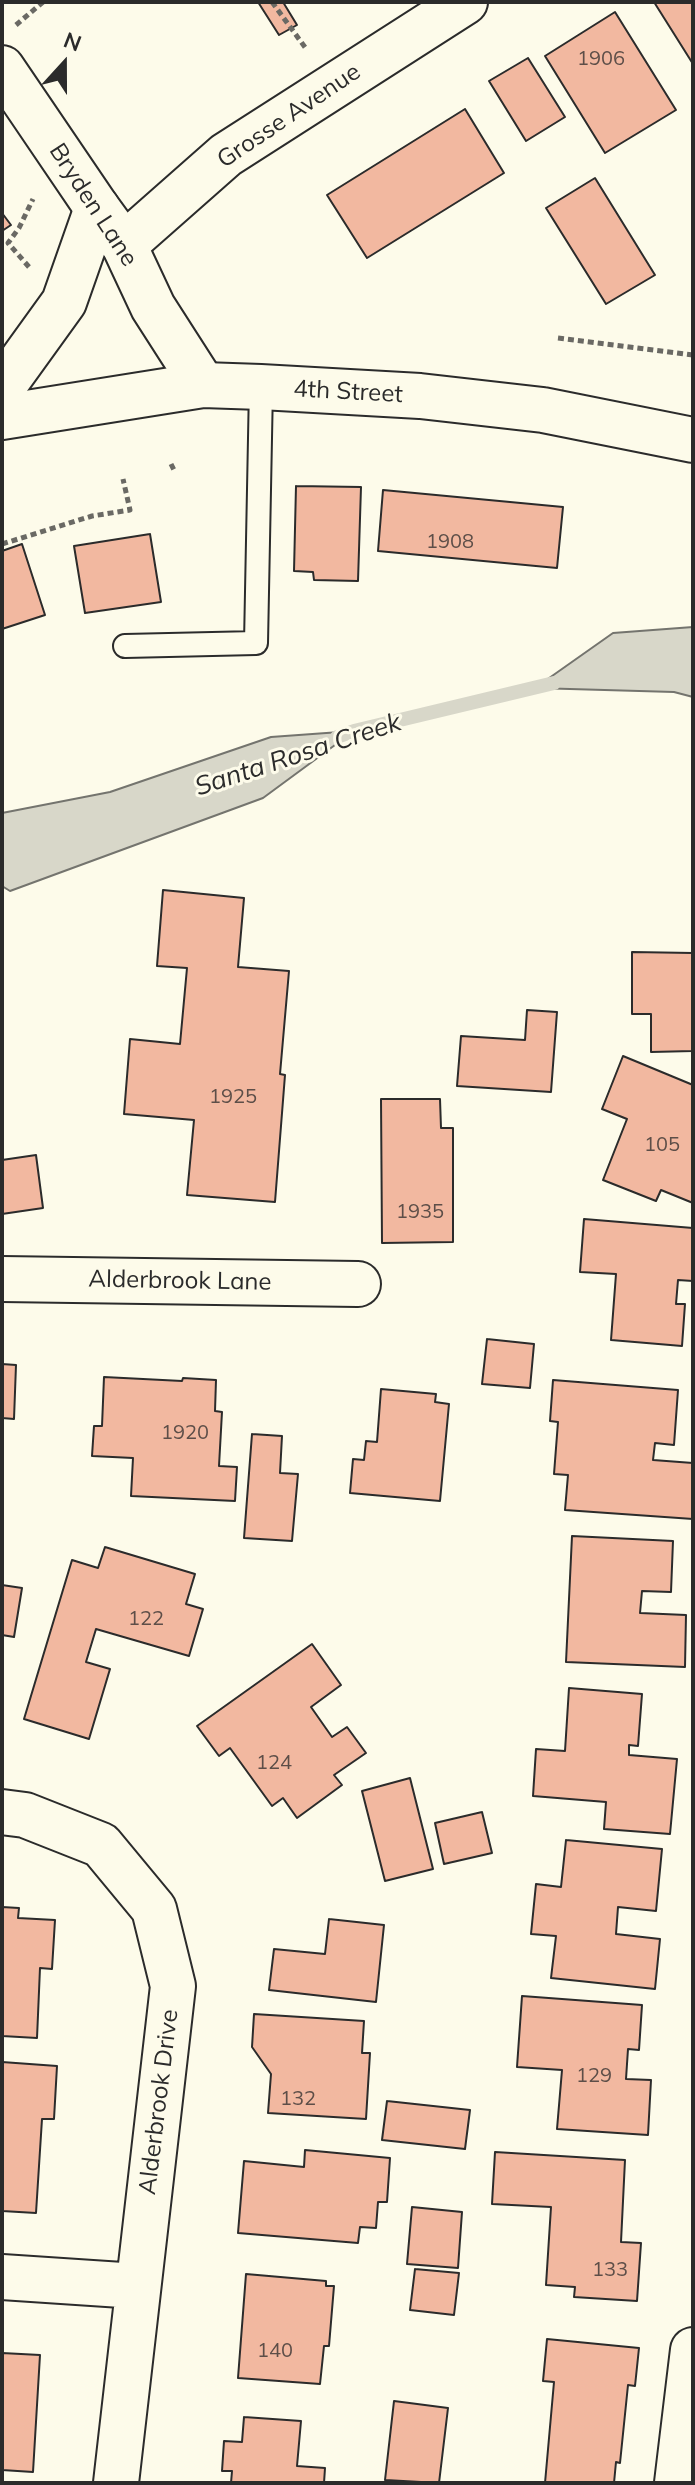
<!DOCTYPE html>
<html>
<head>
<meta charset="utf-8">
<style>
  body { margin:0 }
  #map { position:relative; width:695px; height:2485px; overflow:hidden; background:#fdfbea; font-family:Mulish,sans-serif }
  canvas { display:block }
  .frame { position:absolute; inset:0; border:4px solid #2b2b2b; pointer-events:none }
  .north { position:absolute; left:24px; top:24px; width:80px; height:80px; -webkit-text-stroke:6px #fdfbea; paint-order:stroke; rotate:21deg; font-size:22px; font-weight:700; line-height:32px; text-align:center; color:#2b2b2b }
  .north::after { content:''; display:block; margin:auto; width:28px; height:36px; background:#2b2b2b; clip-path:polygon(50% 0,100% 100%,50% 72%,0 100%) }
</style>
</head>
<body>
<div id="map">
<canvas width="695" height="2485"></canvas>
<div class="frame"></div>
<div class="north">N</div>
</div>
<script>
const c = document.querySelector('canvas').getContext('2d');
c.lineJoin = 'round';
function paint(path, color) { c.fillStyle = color; c.fill(path, 'evenodd'); }
const shape = rows => new Path2D(rows.map(r => 'M' + r).join(''));
function strokePath(path, color, width, dash) { c.strokeStyle = color; c.lineWidth = width; c.lineCap = dash ? 'butt' : 'round'; c.setLineDash(dash || []); c.stroke(path); }
function drawText(font, color, halo, rows, align = 'center') {
  c.font = font + ' Mulish,sans-serif'; c.lineWidth = 6; c.setLineDash([]); c.textBaseline = 'middle'; c.strokeStyle = halo; c.fillStyle = color; for (const [text, x, y, turn = 0] of rows) {
    c.save(); c.translate(x, y); c.rotate((+turn || 0) * Math.PI / 180); c.textAlign = isNaN(turn) ? turn : align; if (halo) c.strokeText(text, 0, 0); c.fillText(text, 0, 0); c.restore();
  }
}
const water = shape([
  [693,627,693,697,674,692,535,688,613,633,693,627],
  [354,731,263,798,10,891,2,886,2,813,110,792,271,737,354,731]
]);
paint(water, '#d8d7c9');
strokePath(water, '#74746e', 2);
strokePath(shape([
  [337,737,354,731,554,683]
]), '#d8d7c9', 14);
const building = shape([
  [258,2,283,2,297,25,279,35,258,2],
  [654,2,693,2,693,64,654,2],
  [615,12,676,110,605,153,545,56,615,12],
  [528,58,565,117,526,141,489,81,528,58],
  [465,109,504,173,367,258,327,195,465,109],
  [595,178,655,275,606,304,546,208,595,178],
  [2,213,11,225,2,231,2,213],
  [296,486,361,487,358,581,314,580,313,572,294,571,296,486],
  [383,490,563,507,557,568,378,551,383,490],
  [150,534,161,602,85,613,74,546,150,534],
  [22,544,45,615,2,629,2,551,22,544],
  [163,890,244,898,238,967,289,971,280,1074,285,1075,275,1202,187,1195,194,1120,124,1114,130,1039,180,1044,187,968,157,966,163,890],
  [632,952,693,953,693,1051,651,1052,651,1014,632,1014,632,952],
  [527,1010,557,1012,551,1092,457,1086,461,1036,525,1040,527,1010],
  [623,1056,693,1085,693,1203,661,1190,656,1201,603,1180,627,1119,602,1109,623,1056],
  [381,1099,440,1099,441,1128,453,1128,453,1242,382,1243,381,1099],
  [36,1155,43,1208,2,1214,2,1160,36,1155],
  [584,1219,693,1228,693,1281,678,1280,676,1304,685,1304,682,1346,611,1340,616,1274,580,1272,584,1219],
  [487,1339,534,1344,530,1388,482,1384,487,1339],
  [2,1364,16,1365,14,1419,2,1418,2,1364],
  [104,1377,182,1381,183,1378,216,1380,215,1411,222,1412,219,1466,237,1467,235,1501,131,1496,133,1458,92,1456,94,1426,102,1426,104,1377],
  [553,1380,678,1390,674,1445,655,1443,653,1460,693,1463,693,1519,565,1510,568,1475,554,1474,558,1422,550,1421,553,1380],
  [381,1389,436,1394,435,1402,449,1404,440,1501,350,1493,353,1459,364,1460,366,1441,377,1442,381,1389],
  [252,1434,282,1436,280,1473,298,1474,292,1541,244,1538,252,1434],
  [572,1536,673,1541,671,1592,642,1591,640,1613,686,1615,685,1667,566,1662,572,1536],
  [105,1547,195,1574,186,1604,203,1609,189,1656,96,1629,86,1662,110,1669,89,1739,24,1719,72,1560,98,1568,105,1547],
  [2,1585,22,1588,14,1637,2,1635,2,1585],
  [312,1644,341,1685,311,1707,332,1737,347,1727,366,1753,334,1775,342,1785,297,1818,283,1798,272,1806,230,1748,219,1756,197,1726,312,1644],
  [569,1688,642,1694,638,1746,629,1745,629,1755,677,1759,670,1834,604,1829,606,1802,533,1796,536,1749,565,1751,569,1688],
  [410,1778,433,1869,385,1881,362,1791,410,1778],
  [482,1812,492,1853,444,1864,435,1823,482,1812],
  [566,1840,662,1849,656,1911,618,1907,616,1934,660,1939,655,1989,551,1978,556,1936,531,1934,536,1884,561,1887,566,1840],
  [2,1907,19,1908,18,1918,55,1920,52,1969,40,1968,37,2038,2,2036,2,1907],
  [329,1919,384,1925,376,2002,269,1990,274,1949,325,1954,329,1919],
  [522,1996,642,2005,639,2050,628,2049,626,2079,651,2080,648,2135,557,2129,562,2070,517,2067,522,1996],
  [254,2014,364,2021,362,2053,370,2053,366,2119,268,2113,271,2074,252,2047,254,2014],
  [2,2062,57,2066,54,2119,42,2119,36,2213,2,2211,2,2062],
  [387,2101,470,2110,465,2149,382,2140,387,2101],
  [305,2150,390,2158,387,2202,378,2202,376,2228,360,2227,358,2243,238,2233,244,2161,304,2167,305,2150],
  [495,2152,625,2160,621,2242,641,2243,637,2301,574,2297,575,2287,546,2285,551,2207,492,2204,495,2152],
  [412,2207,462,2212,458,2268,407,2264,412,2207],
  [415,2269,459,2273,454,2315,410,2310,415,2269],
  [246,2274,326,2281,326,2286,334,2286,329,2346,324,2346,320,2384,238,2378,246,2274],
  [547,2339,639,2348,635,2386,628,2385,620,2463,616,2462,614,2483,545,2483,554,2382,543,2381,547,2339],
  [2,2353,40,2355,33,2472,2,2470,2,2353],
  [394,2401,448,2408,439,2483,385,2480,394,2401],
  [244,2417,301,2421,297,2466,325,2468,324,2483,231,2483,232,2471,222,2471,224,2441,242,2442,244,2417]
]);
paint(building, '#f2b8a0');
strokePath(building, '#2b2b2b', 2);
const service = shape([
  [125,646,256,643,261,387]
]);
const minor = shape([
  [124,245,226,155,465,2],
  [2,388,64,302,97,208],
  [2,1279,358,1284],
  [2,1812,25,1815,101,1845,154,1909,173,1986,116,2483],
  [2,2277,137,2286],
  [677,2483,693,2350]
]);
const tertiary = shape([
  [2,68,97,208,124,245,153,307,203,385]
]);
const secondary = shape([
  [2,417,203,385,261,387,420,396,543,410,693,440]
]);
strokePath(service, '#2b2b2b', 26);
strokePath(minor, '#2b2b2b', 48);
strokePath(tertiary, '#2b2b2b', 48);
strokePath(secondary, '#2b2b2b', 48);
strokePath(shape([
  [272,2,307,50],
  [16,25,43,2],
  [29,267,8,243,19,228,33,199],
  [558,338,693,355],
  [171,464,175,472],
  [2,544,92,516,130,510,123,479]
]), '#6a6964', 5, [6, 4]);
strokePath(service, '#fdfbea', 22);
strokePath(minor, '#fdfbea', 44);
strokePath(tertiary, '#fdfbea', 44);
strokePath(secondary, '#fdfbea', 44);
drawText('20px', '#5d4e48', null, [
  ["1906",601,59],
  ["1908",450,542],
  ["1925",233,1097],
  ["105",662,1145],
  ["1935",420,1212],
  ["1920",185,1433],
  ["122",146,1619],
  ["124",274,1763],
  ["129",594,2076],
  ["132",298,2099],
  ["133",610,2270],
  ["140",275,2351]
]);
drawText('24px', '#2b2b2b', '#fdfbea', [
  ["Grosse Avenue",289,116,-34],
  ["Bryden Lane",93,205,57],
  ["4th Street",348,392,3],
  ["Alderbrook Lane",180,1281,1],
  ["Alderbrook Drive",159,2102,-83]
]);
drawText('italic 26px', '#2b2b2b', '#fdfbea', [
  ["Santa Rosa Creek",298,755,-18]
]);
</script>
</body>
</html>
